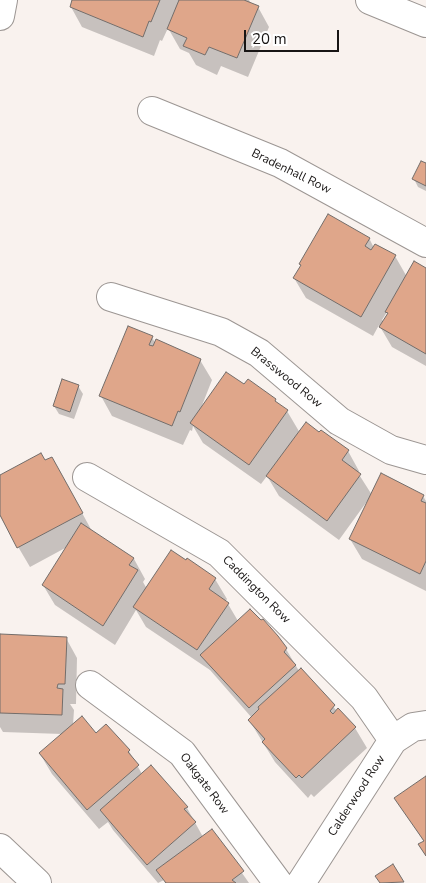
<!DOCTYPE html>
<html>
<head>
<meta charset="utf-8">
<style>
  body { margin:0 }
  #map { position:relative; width:426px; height:883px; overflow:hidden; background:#f9f2ee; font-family:"Nunito Sans",sans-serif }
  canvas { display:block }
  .scale { position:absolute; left:244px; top:30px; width:95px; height:22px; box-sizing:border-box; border:2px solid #181514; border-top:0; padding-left:6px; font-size:15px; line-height:18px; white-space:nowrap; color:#181514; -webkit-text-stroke:4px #fff; paint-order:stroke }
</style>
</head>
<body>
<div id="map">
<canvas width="426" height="883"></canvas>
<div class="scale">20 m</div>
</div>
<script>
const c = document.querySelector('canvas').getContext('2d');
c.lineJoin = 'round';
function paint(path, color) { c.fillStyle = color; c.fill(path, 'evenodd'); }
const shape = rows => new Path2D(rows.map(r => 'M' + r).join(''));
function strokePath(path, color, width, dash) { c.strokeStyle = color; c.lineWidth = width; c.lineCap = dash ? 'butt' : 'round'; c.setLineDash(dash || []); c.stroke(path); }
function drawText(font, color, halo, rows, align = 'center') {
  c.font = font + ' "Nunito Sans",sans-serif'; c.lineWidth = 4; c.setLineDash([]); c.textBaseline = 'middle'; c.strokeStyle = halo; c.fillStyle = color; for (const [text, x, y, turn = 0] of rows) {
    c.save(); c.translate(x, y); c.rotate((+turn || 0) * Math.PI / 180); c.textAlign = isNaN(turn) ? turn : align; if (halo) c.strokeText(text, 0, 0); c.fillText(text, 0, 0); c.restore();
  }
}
paint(shape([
  [74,0,249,0,251,4,258,7,269,27,248,77,221,66,217,75,196,65,189,53,180,49,168,28,162,41,160,40,154,56,82,27,71,7],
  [426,164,426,191,418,187,414,179],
  [369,238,374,248,395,256,407,277,426,270,426,366,392,347,379,325,373,336,306,298,294,278,302,266,300,264],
  [387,312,388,314,384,322,382,320],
  [152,337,155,343,200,360,212,380,201,408,245,386,275,400,278,404,287,411,300,433,348,451,359,471,358,473,372,495,423,496,426,501,426,591,362,559,350,539,369,500,368,500,339,540,279,496,267,476,261,484,203,443,193,426,192,431,190,430,183,445,112,416,101,396],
  [78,386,83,394,74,419,59,414,54,406],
  [44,462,63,478,93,533,134,559,145,579,143,582,147,589,188,560,215,579,227,599,225,602,228,604,238,621,263,621,286,649,299,671,300,670,337,711,355,728,367,748,314,797,311,794,308,798,275,762,249,720,252,718,210,670,146,627,136,610,115,645,55,605,43,585,67,547,30,567,0,516,0,476],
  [0,635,66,638,77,658,76,704,70,704,74,710,73,725,96,734,129,751,142,774,187,808,203,837,212,830,249,883,165,883,164,880,158,883,113,830,108,822,99,829,52,774,40,754,62,734,3,732,0,727],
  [426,778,426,856,419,845,424,842,396,798]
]), '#0003');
const building = shape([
  [72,0,160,0,151,22,149,21,143,37,70,7,72,0],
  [179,0,244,0,259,6,237,58,209,47,205,55,183,46,187,38,167,29,179,0],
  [421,161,426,163,426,186,412,179,421,161],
  [328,214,370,238,365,246,371,250,375,244,396,255,361,317,293,278,301,265,299,264,328,214],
  [414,261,426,268,426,354,379,327,388,313,385,312,414,261],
  [128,326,153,336,149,345,153,346,156,339,201,359,180,412,178,411,172,426,99,396,128,326],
  [226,372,244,384,248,379,276,399,275,401,288,410,249,465,190,423,226,372],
  [62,379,79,385,70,412,53,406,62,379],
  [306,422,319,432,321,430,349,450,342,460,361,474,327,521,266,476,306,422],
  [41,453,45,460,52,457,83,513,17,548,0,515,0,475,41,453],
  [381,473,424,495,421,501,426,503,426,561,420,574,349,539,381,473],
  [81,523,134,558,129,565,138,570,103,626,42,585,81,523],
  [171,550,186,560,187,558,216,578,209,589,229,603,197,650,133,607,171,550],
  [250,609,261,620,263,619,278,636,287,648,284,652,296,665,249,708,200,655,250,609],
  [0,634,67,637,65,684,58,684,57,688,63,689,62,715,0,713,0,634],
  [301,668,335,705,330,711,333,714,338,708,356,727,302,778,299,775,296,778,262,742,265,739,248,720,259,709,258,707,301,668],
  [82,716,96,733,106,724,130,750,128,752,139,765,87,810,39,753,82,716],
  [151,765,188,807,184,809,196,822,147,865,100,810,151,765],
  [426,776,426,856,418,844,424,841,394,798,426,776],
  [212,829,244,871,232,880,236,883,166,883,156,870,212,829],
  [393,864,404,882,380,883,375,876,393,864]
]);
paint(building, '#dfa68a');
strokePath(building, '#736d6a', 1);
const street = shape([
  [370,0,426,23],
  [0,16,3,0],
  [152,111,280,163,426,243],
  [111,297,221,332,259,353,339,421,391,450,426,460],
  [87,477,219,553,364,698,393,740],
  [90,685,182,753,278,883],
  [0,848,37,883],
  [301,883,393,740,413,727,426,725]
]);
strokePath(street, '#9c9693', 30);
strokePath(street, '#fff', 28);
drawText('12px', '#181514', '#fff', [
  ["Bradenhall Row",291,172,26],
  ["Brasswood Row",286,378,39],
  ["Caddington Row",256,590,45],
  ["Oakgate Row",204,784,53],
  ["Calderwood Row",357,796,-57]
]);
</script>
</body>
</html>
